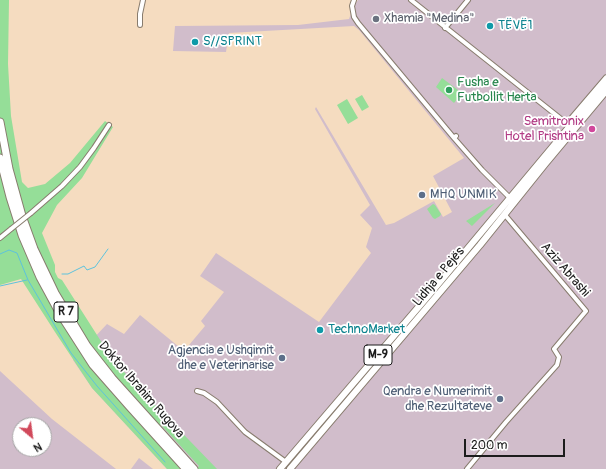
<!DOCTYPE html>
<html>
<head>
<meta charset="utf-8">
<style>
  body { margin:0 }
  #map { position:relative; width:606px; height:469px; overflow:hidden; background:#f5dcc0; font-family:Pangolin,sans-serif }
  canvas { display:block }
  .north { position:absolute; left:12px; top:417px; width:40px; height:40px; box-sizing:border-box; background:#fff; border:1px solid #a4a4a4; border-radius:50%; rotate:151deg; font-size:11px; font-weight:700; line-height:16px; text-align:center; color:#1c1c1c }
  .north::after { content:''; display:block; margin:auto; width:14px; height:18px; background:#d1495b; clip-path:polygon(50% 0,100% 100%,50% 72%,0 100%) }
  .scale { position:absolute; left:464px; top:439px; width:101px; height:18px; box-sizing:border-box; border:2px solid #1c1c1c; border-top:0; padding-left:5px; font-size:12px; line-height:14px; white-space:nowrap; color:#1c1c1c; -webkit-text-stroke:3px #fff; paint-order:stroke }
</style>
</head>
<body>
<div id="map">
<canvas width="606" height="469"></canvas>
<div class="north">N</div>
<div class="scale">200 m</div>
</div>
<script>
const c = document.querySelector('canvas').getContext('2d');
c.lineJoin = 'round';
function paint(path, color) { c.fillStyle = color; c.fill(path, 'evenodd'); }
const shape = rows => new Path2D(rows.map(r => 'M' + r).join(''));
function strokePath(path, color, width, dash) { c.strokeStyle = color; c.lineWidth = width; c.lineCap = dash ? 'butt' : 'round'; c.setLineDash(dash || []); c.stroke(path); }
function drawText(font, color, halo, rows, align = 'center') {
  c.font = font + ' Pangolin,sans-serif'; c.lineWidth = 3.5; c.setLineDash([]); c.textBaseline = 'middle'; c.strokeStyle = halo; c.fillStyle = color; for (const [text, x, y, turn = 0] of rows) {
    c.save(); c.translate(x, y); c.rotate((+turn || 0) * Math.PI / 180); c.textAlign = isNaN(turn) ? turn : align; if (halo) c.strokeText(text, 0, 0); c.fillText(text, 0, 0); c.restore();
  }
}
paint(shape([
  [358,0,606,0,606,469,167,469,92,388,73,360,107,324,124,334,140,315,184,351,205,326,201,321,224,292,200,276,216,253,319,322,371,253,366,247,372,228,360,215,370,205,315,109,316,107,386,225,394,223,434,201,443,217,452,212,433,176,464,158,359,30,354,26,229,33,226,52,173,51,175,26,298,25,349,19,354,5],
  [0,371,52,419,116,469,0,469],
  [20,425,44,425,44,449,20,449],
  [139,458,153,469,131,469]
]), '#d1bdcb');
paint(shape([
  [0,0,9,0,8,64,11,116,22,182,28,188,45,184,70,163,105,121,113,127,82,178,57,205,42,233,55,265,55,272,58,278,62,280,111,357,132,381,217,469,196,469,199,466,161,425,150,435,182,469,167,469,92,388,55,332,21,279,0,285],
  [442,78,462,93,454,103,436,87],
  [362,95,369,107,362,111,355,99],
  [347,99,358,118,348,124,337,105],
  [495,203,472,226,466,221],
  [433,204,435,205,441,214,440,216,435,219,433,218,427,209]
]), '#95de98');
strokePath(shape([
  [0,254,9,250,17,253,28,280,71,353,97,386,165,462],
  [62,274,68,274,84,266,87,270,95,267,108,249],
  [0,286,27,280]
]), '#5ec2dc', 1);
const minor = shape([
  [354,0,352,6,354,17,358,23,454,138],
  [411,0,570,126],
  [140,25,140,14,143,0],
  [445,28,468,0],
  [456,136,454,138,482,170,510,198],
  [31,213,62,186,80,167,94,148,109,125],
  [0,238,11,229],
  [197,391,204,393,217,402,245,432,286,462],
  [467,469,506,422,557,365,559,357,554,349,586,311,505,215]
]);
const tertiary = shape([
  [571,124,571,119,606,78]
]);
const trunk = shape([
  [280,469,434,289,606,83],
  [290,469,480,245,545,164,606,91]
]);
const motorway = shape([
  [0,122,9,169,22,216,34,249,55,293,87,346,112,378,194,469],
  [0,158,10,197,22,235,40,277,59,312,93,365,129,406,186,469]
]);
strokePath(minor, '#887c6e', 6);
strokePath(tertiary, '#887c6e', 7);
strokePath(trunk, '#887c6e', 8);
strokePath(motorway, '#887c6e', 9);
strokePath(minor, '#fff', 4);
strokePath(tertiary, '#fff', 5);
strokePath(trunk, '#fff', 6);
strokePath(motorway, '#fff', 7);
const minorBridge = shape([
  [11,229,31,213]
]);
strokePath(minorBridge, '#887c6e', 6, []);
strokePath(minorBridge, '#fff', 4);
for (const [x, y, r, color] of [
  [376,19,4,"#6b7280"],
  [490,26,4,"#0f9aa8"],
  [195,42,4,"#0f9aa8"],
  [449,90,4,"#2e9e5b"],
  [592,129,4,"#d1479c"],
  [422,195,4,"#5c6f8a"],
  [320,330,4,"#0f9aa8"],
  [282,358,4,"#5c6f8a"],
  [500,399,4,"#5c6f8a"]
]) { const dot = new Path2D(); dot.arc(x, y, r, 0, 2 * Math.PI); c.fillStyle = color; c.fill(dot); strokePath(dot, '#fff', 1.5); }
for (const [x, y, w] of [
  [66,312,24],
  [378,355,28]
]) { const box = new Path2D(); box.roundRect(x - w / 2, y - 10, w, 20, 3); c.fillStyle = '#fff'; c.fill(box); strokePath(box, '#1c1c1c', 1); }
drawText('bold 12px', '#1c1c1c', null, [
  ["R 7",66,312],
  ["M-9",378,355]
]);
drawText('13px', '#5b616d', '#fff', [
  ["Xhamia \"Medina\"",384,19]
], 'left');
drawText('13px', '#0d838f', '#fff', [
  ["TËVË1",498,26],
  ["S//SPRINT",203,42],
  ["TechnoMarket",328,330]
], 'left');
drawText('13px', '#27864d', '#fff', [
  ["Fusha e",457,83],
  ["Futbollit Herta",457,98]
], 'left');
drawText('13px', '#b23c85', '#fff', [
  ["Semitronix",584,122],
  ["Hotel Prishtina",584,137]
], 'right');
drawText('13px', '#4e5e75', '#fff', [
  ["MHQ UNMIK",430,195,"left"],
  ["Agjencia e Ushqimit",274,351],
  ["dhe e Veterinarise",274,366],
  ["Qendra e Numerimit",492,392],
  ["dhe Rezultateve",492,407]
], 'right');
drawText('13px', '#1c1c1c', '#fff', [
  ["Aziz Abrashi",565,270,49],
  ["Lidhja e Pejës",439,277,-50],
  ["Doktor Ibrahim Rugova",141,390,49]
]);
</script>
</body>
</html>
